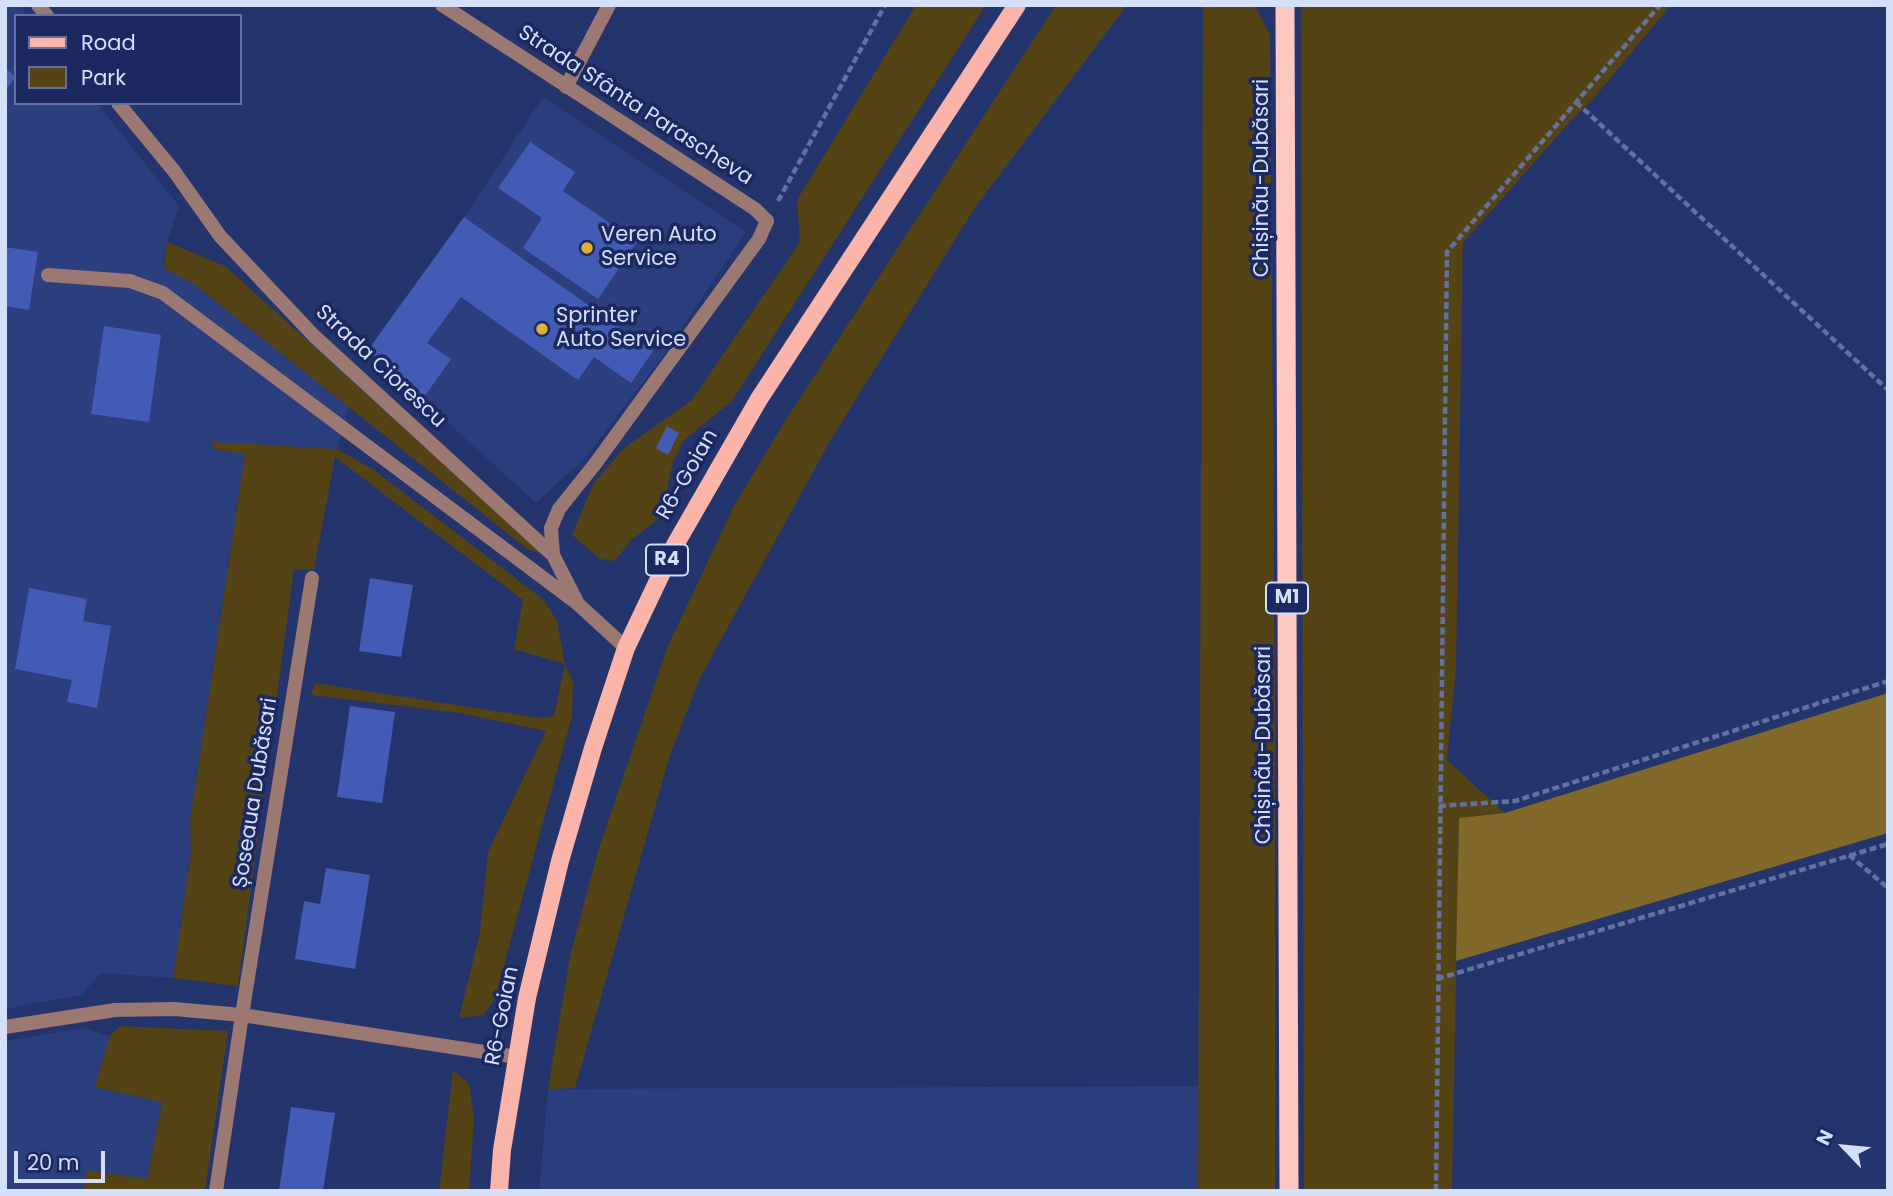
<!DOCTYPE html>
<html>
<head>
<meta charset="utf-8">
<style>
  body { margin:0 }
  #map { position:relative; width:1893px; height:1196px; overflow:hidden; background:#24346c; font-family:Poppins,sans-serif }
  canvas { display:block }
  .frame { position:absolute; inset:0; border:7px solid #d4dffa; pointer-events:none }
  .legend { position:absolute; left:14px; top:14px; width:228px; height:91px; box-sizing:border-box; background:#1b2960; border:2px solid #65729e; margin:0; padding:9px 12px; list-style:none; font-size:21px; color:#d4dffa }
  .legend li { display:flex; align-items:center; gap:14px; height:35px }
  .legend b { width:35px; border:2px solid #65729e }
  .north { position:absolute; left:1809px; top:1112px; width:70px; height:70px; -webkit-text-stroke:5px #1b2960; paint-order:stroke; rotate:296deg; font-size:19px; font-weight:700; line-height:28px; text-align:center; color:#d4dffa }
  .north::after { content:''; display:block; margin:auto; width:24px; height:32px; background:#d4dffa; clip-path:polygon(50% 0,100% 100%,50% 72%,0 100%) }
  .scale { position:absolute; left:14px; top:1151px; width:91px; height:32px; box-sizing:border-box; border:4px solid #d4dffa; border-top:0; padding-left:9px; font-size:21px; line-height:24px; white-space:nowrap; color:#d4dffa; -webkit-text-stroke:5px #1b2960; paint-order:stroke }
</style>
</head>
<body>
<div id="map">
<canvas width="1893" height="1196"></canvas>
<div class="frame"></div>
<ul class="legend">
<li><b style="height:9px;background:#fbb4aa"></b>Road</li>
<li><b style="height:19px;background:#544315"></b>Park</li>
</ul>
<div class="north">N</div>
<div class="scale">20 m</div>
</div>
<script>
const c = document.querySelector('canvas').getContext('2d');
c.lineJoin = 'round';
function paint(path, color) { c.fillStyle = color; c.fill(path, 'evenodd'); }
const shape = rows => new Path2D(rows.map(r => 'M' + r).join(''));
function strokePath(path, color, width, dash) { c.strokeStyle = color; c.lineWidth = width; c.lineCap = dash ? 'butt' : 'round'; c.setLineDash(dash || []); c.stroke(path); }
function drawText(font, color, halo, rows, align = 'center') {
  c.font = font + ' Poppins,sans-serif'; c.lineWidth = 7; c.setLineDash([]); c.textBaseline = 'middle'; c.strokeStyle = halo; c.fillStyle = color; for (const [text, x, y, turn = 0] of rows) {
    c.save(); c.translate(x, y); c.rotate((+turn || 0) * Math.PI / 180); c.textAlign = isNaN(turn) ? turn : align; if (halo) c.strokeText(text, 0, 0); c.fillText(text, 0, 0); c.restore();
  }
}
paint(shape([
  [5,5,20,5,28,16,16,16,16,103,97,103,179,206,167,242,164,268,194,284,349,406,335,457,245,454,190,821,191,853,173,978,101,973,81,995,5,1009],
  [543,97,746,232,662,358,585,458,536,503,368,350,464,217],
  [83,1028,110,1036,95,1087,162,1102,147,1179,87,1170,83,1191,5,1191,5,1041],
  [1199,1086,1198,1191,539,1191,548,1089]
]), '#2b3e7d');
paint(shape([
  [916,5,986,5,732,401,684,440,673,462,661,517,631,540,615,561,600,559,572,535,593,484,624,448,692,400,800,242,797,200],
  [1056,5,1127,5,976,206,830,441,700,678,670,755,575,1088,548,1089,570,956,598,851,667,648,734,506,785,421],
  [1203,5,1255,5,1270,35,1275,695,1275,1191,1198,1191],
  [1301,5,1671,5,1594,98,1575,116,1463,243,1456,669,1447,760,1505,813,1459,818,1452,1191,1304,1191],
  [167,242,225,266,543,554,527,549,194,284,164,268],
  [212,442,337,449,374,470,544,600,557,621,565,664,573,682,572,716,495,998,484,1015,459,1018,480,932,488,852,546,731,460,713,311,695,315,683,540,718,554,716,565,664,514,649,523,600,335,457,314,570,294,569,238,986,173,978,191,853,190,821,245,454,213,449],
  [120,1026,228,1031,205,1191,83,1191,87,1170,147,1179,162,1102,95,1087,110,1036],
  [453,1070,469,1084,474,1119,469,1191,439,1191]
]), '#544315');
paint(shape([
  [1888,693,1888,833,1456,961,1459,818,1505,813]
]), '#816929');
paint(shape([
  [5,68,16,77,5,90],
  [530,142,575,172,563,191,637,242,598,299,523,248,542,218,498,188],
  [464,217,653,351,631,383,594,357,578,380,461,297,427,343,451,359,422,400,368,350],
  [5,247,38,252,29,310,5,306],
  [104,326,161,335,149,422,91,414],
  [667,426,679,433,668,455,656,448],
  [370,578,413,585,401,657,359,651],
  [29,588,87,599,83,621,111,626,97,708,67,702,72,680,15,669],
  [350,706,395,712,382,803,337,797],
  [326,868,370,875,355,969,295,959,304,901,320,904],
  [291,1107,335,1113,323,1191,279,1191]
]), '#425cb6');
strokePath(shape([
  [1576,102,1888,390],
  [778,201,885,5],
  [1439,806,1515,801,1888,681],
  [1849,855,1888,888],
  [1437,979,1888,844],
  [1436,1191,1447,252,1660,5]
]), '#63719e', 4.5, [7, 3.5]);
strokePath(shape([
  [48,275,130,281,163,293,578,604],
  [553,555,551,528,559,509,595,464,759,239,767,221],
  [5,1027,115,1010,174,1009,242,1015]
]), '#9b7872', 14);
strokePath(shape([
  [38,5,47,16],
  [442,5,755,209,767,221],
  [566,87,609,5],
  [118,103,174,171,220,236,314,336,553,555,578,604,626,648],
  [242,1015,517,1057],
  [216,1191,242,1015,312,578]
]), '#9b7872', 14);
strokePath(shape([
  [499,1191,502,1150,527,998,560,861,593,748,626,648,675,545,759,399,1017,5]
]), '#fbb4aa', 18);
strokePath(shape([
  [1285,5,1289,1191]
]), '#fdc8c0', 19);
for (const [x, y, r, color] of [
  [587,248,7,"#ddb133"],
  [542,329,7,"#ddb133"]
]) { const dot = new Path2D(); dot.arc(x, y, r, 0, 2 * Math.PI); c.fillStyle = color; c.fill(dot); strokePath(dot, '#1b2960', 2.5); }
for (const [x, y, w] of [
  [667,560,42],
  [1287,598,42]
]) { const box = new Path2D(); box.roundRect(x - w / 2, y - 15.5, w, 31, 5); c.fillStyle = '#1b2960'; c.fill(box); strokePath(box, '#d4dffa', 2); }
drawText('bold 19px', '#d4dffa', null, [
  ["R4",667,560],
  ["M1",1287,598]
]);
drawText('21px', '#d4dffa', '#1b2960', [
  ["Strada Sfânta Parascheva",635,106,33],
  ["Chișinău-Dubăsari",1263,178,-90],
  ["Strada Ciorescu",380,367,43],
  ["R6-Goian",688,475,-60],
  ["Chișinău-Dubăsari",1265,745,-90],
  ["Șoseaua Dubăsari",256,793,-81],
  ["R6-Goian",503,1016,-79]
]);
drawText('21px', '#d4dffa', '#1b2960', [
  ["Veren Auto",601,236],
  ["Service",601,260],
  ["Sprinter",556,317],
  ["Auto Service",556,341]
], 'left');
</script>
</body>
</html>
